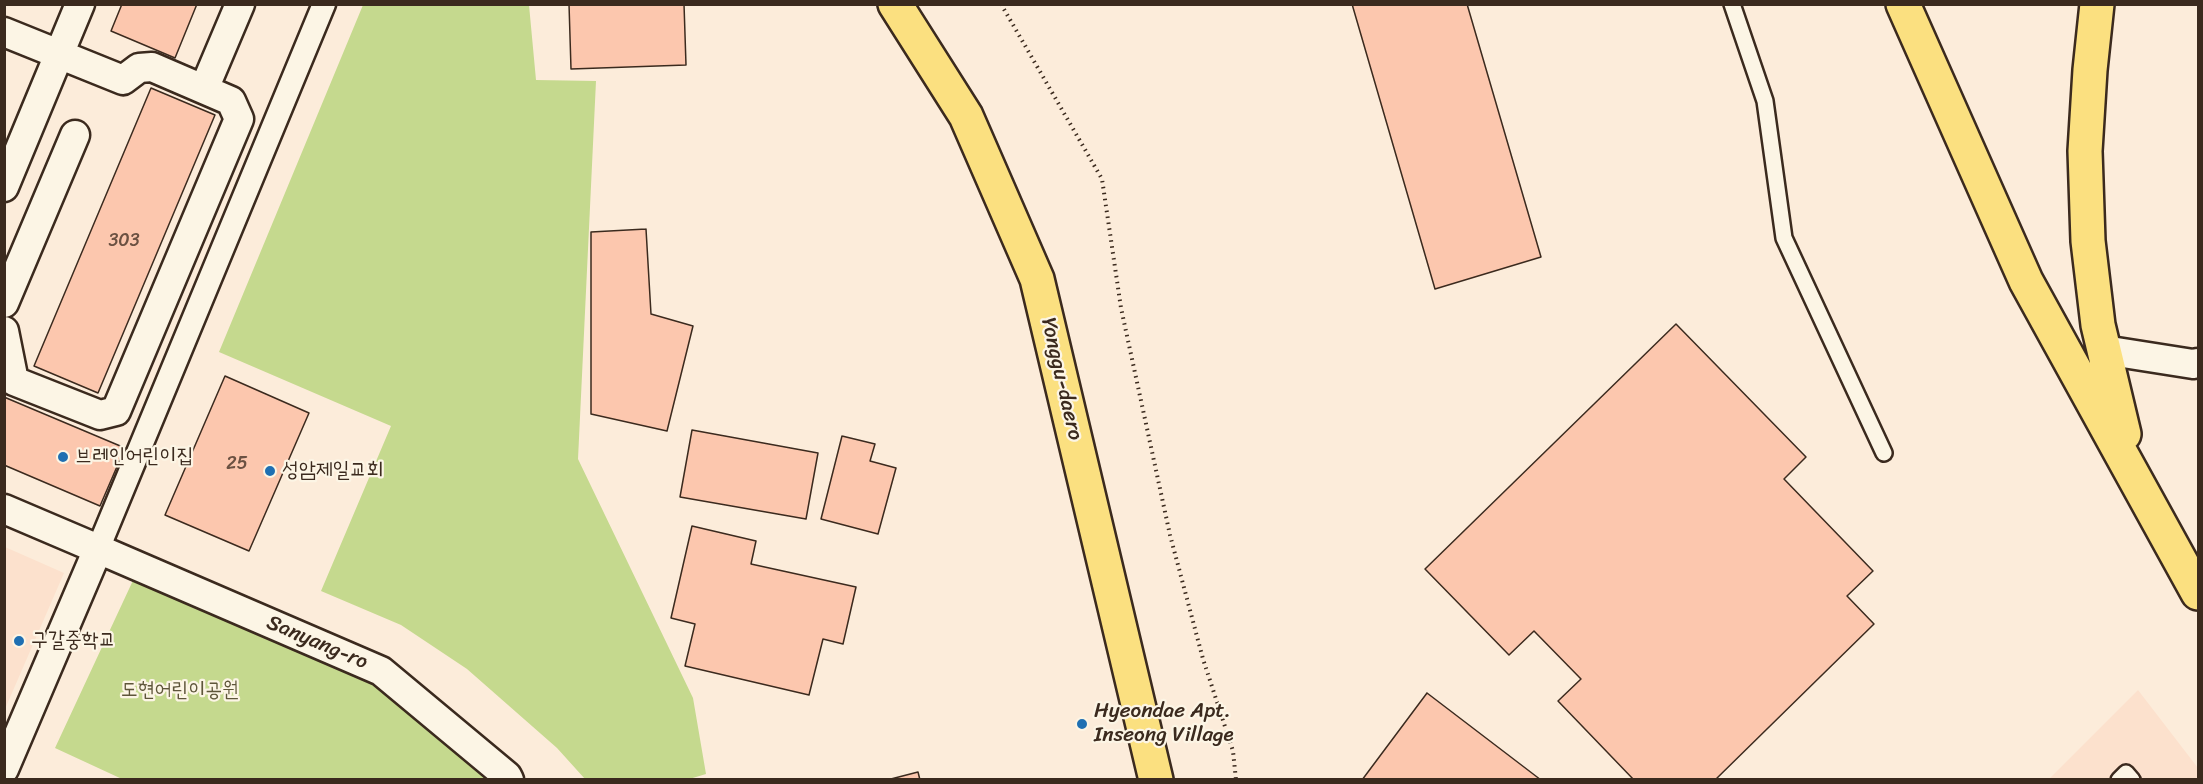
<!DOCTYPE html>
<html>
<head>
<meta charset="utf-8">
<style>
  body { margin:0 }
  #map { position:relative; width:2203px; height:784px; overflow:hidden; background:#fcecda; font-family:Sriracha,sans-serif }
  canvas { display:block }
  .frame { position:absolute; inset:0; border:6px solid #3b2a1e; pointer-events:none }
</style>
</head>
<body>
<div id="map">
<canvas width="2203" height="784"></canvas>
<div class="frame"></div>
</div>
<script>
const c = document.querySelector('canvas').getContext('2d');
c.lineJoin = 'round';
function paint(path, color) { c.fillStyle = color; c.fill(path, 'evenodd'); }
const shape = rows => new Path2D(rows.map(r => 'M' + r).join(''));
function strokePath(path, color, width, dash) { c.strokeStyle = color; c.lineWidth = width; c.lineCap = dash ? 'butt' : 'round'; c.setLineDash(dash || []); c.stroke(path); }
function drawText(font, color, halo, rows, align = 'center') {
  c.font = font + ' Sriracha,"Poor Story",sans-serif'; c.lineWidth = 4.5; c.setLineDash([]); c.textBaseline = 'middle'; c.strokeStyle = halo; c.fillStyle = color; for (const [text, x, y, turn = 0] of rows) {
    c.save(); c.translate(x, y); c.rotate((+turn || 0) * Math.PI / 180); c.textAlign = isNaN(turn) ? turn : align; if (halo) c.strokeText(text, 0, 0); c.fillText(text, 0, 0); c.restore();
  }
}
paint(shape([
  [5,547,64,573,5,709],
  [2138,690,2198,768,2198,779,2048,780]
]), '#fce1cd');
paint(shape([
  [363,5,529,5,536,80,596,81,578,459,693,698,706,774,686,780,585,779,557,748,467,669,401,625,321,591,391,426,219,352],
  [136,574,378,684,491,779,122,779,55,748]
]), '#c5d98e');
const building = shape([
  [122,4,197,4,175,58,111,31,122,4],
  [569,4,684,4,686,65,571,69,569,4],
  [1352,4,1467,4,1541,257,1435,289,1352,4],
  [151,88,215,115,98,393,34,366,151,88],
  [646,229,651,314,693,326,667,431,591,414,591,232,646,229],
  [1676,324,1806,457,1784,479,1873,571,1847,596,1874,624,1715,780,1634,780,1558,701,1581,679,1534,631,1509,655,1425,569,1676,324],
  [225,376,309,413,249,551,165,515,225,376],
  [4,397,125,448,100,506,4,465,4,397],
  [692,430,818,453,806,519,680,497,692,430],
  [842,436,875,444,870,461,896,468,878,534,821,519,842,436],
  [692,526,756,541,751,564,856,587,843,644,823,639,809,695,685,666,695,624,671,618,692,526],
  [1427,693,1541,780,1362,780,1427,693],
  [918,772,920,780,887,780,918,772]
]);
paint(building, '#fcc7ae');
strokePath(building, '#3b2a1e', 1.5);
const service = shape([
  [1732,4,1765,101,1784,238,1884,453],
  [2119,780,2126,773,2132,780]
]);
const pedestrian = shape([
  [98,549,324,4]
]);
const minor = shape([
  [4,32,123,80,139,68,152,67,231,101,239,119,116,411,100,415,14,381,4,331],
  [204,89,240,4],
  [4,187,80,4],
  [4,303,75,135],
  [2104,350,2193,364,2198,363],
  [4,509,98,549,4,769],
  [98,549,381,671,507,776,509,780]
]);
const primary = shape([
  [895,4,966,116,1037,279,1156,780]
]);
const motorway = shape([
  [1903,4,2026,281,2198,593],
  [2097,4,2090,70,2085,151,2088,241,2098,325,2124,434]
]);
strokePath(service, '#3b2a1e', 20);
strokePath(pedestrian, '#3b2a1e', 27);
strokePath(minor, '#3b2a1e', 33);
strokePath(primary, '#3b2a1e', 38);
strokePath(motorway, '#3b2a1e', 38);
strokePath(shape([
  [1001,4,1102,179,1121,308,1170,535,1203,659,1233,751,1236,780]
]), '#3b2a1e', 4, [1.5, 4.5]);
strokePath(service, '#fcf5e5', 15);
strokePath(pedestrian, '#fcf5e5', 22);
strokePath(minor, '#fcf5e5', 28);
strokePath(primary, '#fbe080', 33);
strokePath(motorway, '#fbe080', 33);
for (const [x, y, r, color] of [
  [63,457,6,"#1f6fb2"],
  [270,471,6,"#1f6fb2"],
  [19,641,6,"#1f6fb2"],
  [1082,724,6,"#1f6fb2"]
]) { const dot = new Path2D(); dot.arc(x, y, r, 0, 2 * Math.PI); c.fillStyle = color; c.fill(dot); strokePath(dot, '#fcf5e5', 2); }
drawText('18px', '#6b5142', null, [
  ["303",124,241],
  ["25",237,464]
]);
drawText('21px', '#3b2a1e', '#fcf5e5', [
  ["Yonggu-daero",1061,379,77],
  ["Sanyang-ro",317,643,23]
]);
drawText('21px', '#3b2a1e', '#fcf5e5', [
  ["브레인어린이집",75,457],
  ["성암제일교회",282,471],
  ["구갈중학교",31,641],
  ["Hyeondae Apt.",1094,712],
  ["Inseong Village",1094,736]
], 'left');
drawText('21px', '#5e563a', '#fcf5e5', [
  ["도현어린이공원",180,691]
]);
</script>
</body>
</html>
